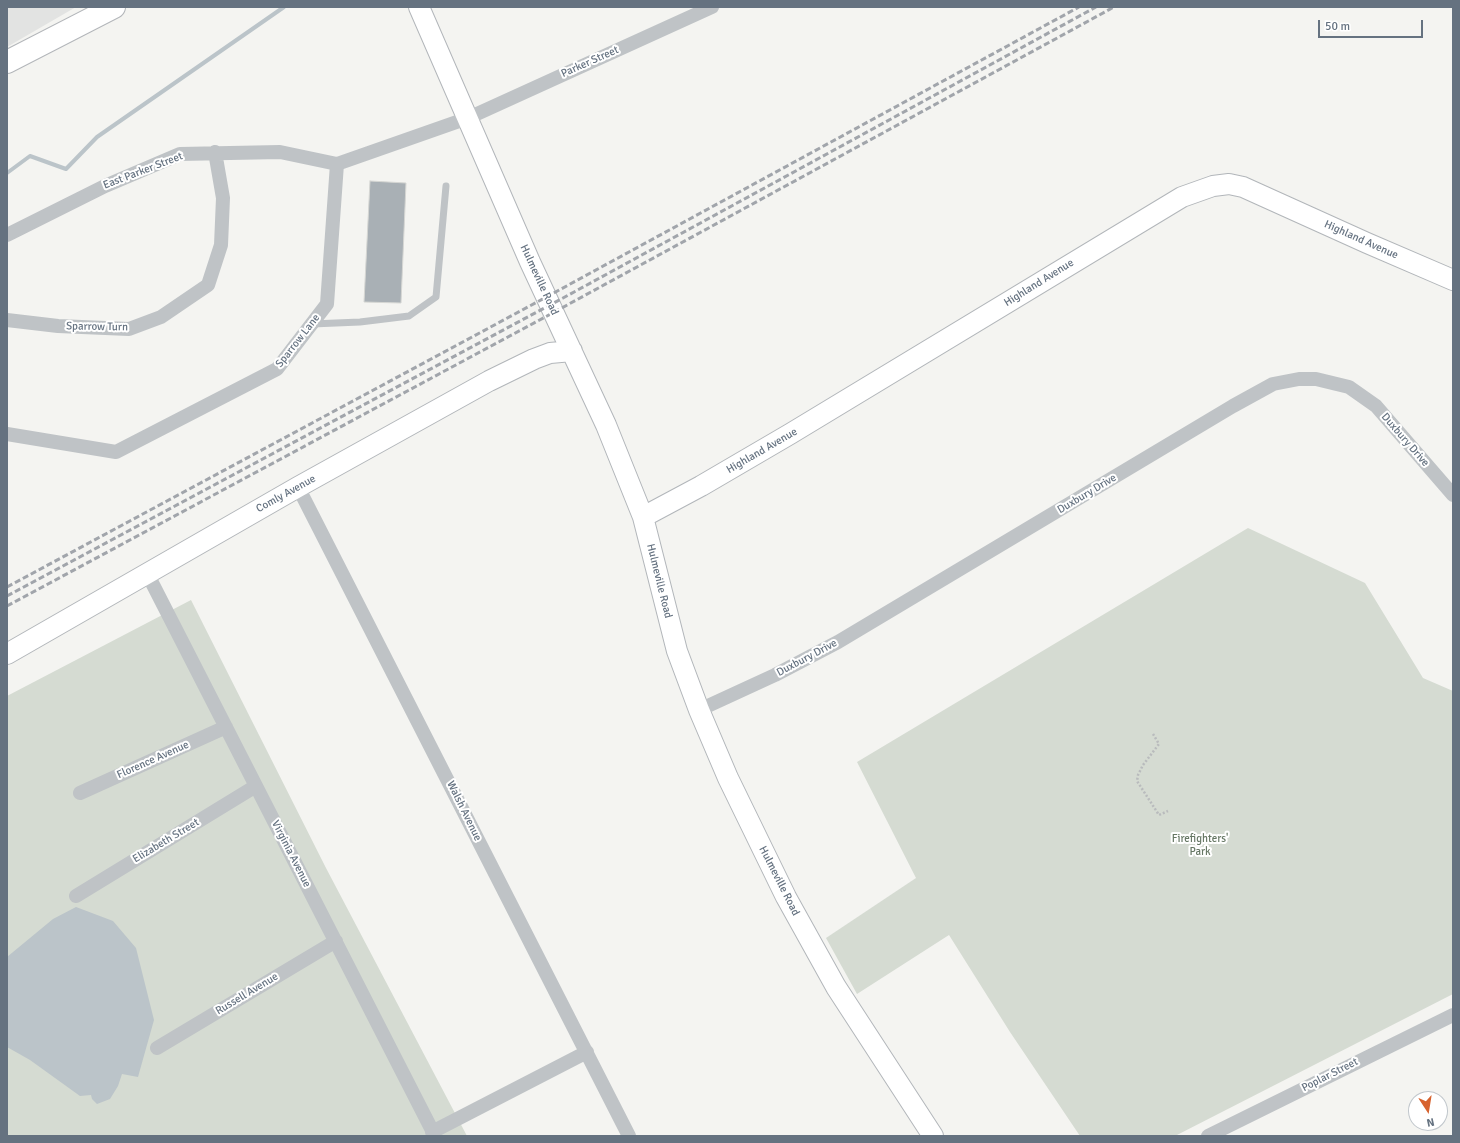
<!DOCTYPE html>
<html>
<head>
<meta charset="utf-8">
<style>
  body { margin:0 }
  #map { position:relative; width:1460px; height:1143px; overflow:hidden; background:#f4f4f1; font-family:Signika,sans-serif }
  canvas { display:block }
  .frame { position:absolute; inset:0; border:8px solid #657280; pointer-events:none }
  .north { position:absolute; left:1408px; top:1091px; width:40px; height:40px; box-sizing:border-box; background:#fff; border:1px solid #c1c7cc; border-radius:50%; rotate:168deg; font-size:11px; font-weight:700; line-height:16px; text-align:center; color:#657280 }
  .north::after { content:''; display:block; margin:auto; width:14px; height:18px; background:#d7622e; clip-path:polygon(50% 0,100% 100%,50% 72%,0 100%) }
  .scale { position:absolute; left:1318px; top:20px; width:105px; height:18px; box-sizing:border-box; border:2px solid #657280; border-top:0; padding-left:5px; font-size:12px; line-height:14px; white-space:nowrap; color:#657280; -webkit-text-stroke:3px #fff; paint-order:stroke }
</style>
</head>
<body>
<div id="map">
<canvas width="1460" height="1143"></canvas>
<div class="frame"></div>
<div class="north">N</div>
<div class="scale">50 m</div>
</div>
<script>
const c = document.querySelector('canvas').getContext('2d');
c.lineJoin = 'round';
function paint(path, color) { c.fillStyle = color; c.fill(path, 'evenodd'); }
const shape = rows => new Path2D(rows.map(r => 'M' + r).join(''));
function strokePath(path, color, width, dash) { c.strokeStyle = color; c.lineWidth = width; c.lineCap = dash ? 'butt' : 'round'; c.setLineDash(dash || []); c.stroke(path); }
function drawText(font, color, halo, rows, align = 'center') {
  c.font = font + ' Signika,sans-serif'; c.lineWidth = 4; c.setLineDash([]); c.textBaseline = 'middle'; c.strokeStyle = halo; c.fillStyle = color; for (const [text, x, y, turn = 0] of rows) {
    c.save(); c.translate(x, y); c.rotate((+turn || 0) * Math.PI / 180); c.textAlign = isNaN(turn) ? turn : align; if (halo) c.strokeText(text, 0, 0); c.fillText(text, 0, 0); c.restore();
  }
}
paint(shape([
  [7,7,76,7,7,47]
]), '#e2e3e2');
paint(shape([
  [1248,528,1365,583,1423,678,1453,691,1453,994,1175,1136,1080,1136,1010,1032,949,935,857,994,826,938,916,878,857,762],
  [191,600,326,868,467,1136,7,1136,7,696]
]), '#d5dbd2');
paint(shape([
  [76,907,113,921,136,948,154,1020,138,1077,122,1074,118,1086,110,1099,97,1104,92,1099,91,1095,80,1096,30,1060,7,1047,7,957,53,919]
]), '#bbc4c9');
strokePath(shape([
  [7,173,30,156,66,169,97,137,284,7]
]), '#bbc4c9', 4);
const building = shape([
  [370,181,406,183,401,303,364,302,370,181]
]);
paint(building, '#a9b0b5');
strokePath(building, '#d5d6d3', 1);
const secondary = shape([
  [419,7,530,262,606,425,643,517,677,651,699,710,728,778,786,897,836,987,933,1136],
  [643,517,701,486,790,434,1182,197,1213,186,1229,184,1243,187,1367,243,1453,280],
  [7,654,298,487,489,381,534,359,550,353,572,351]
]);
const primary = shape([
  [7,62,114,7]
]);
strokePath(secondary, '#b2b6ba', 22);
strokePath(primary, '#b3b6ba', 24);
strokePath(shape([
  [1153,734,1159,744,1143,765,1138,775,1137,781,1159,815,1168,811]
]), '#b9bbbd', 2.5, [2, 2]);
strokePath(shape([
  [312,324,360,322,409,316,436,297,446,186]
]), '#bfc3c6', 7);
strokePath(shape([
  [7,235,105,186,180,154,280,152,337,164],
  [7,320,58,326,129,329,161,317,208,285,221,245,223,198,215,152],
  [7,434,116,452,277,369,327,304,337,164,468,118,712,7],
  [298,487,629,1136],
  [147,573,435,1136],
  [699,710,775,675,838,642,1233,406,1273,384,1299,379,1316,379,1349,387,1376,406,1453,495],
  [80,793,226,727],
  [76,896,256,786],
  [157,1048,336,941],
  [432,1132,587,1052],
  [1208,1136,1453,1015]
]), '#bfc3c6', 14);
strokePath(secondary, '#fff', 20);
strokePath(primary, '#fff', 22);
strokePath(shape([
  [7,587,539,301,1079,7],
  [7,596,563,298,1096,7],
  [7,606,547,316,1114,7]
]), '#a1a5ab', 3, [6, 3]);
drawText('11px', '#657280', '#fff', [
  ["Parker Street",590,62,-24],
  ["East Parker Street",143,171,-21],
  ["Highland Avenue",1361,240,24],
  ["Hulmeville Road",539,280,65],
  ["Highland Avenue",1039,283,-32],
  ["Sparrow Turn",97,327,1],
  ["Sparrow Lane",298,341,-52],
  ["Duxbury Drive",1405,440,49],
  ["Highland Avenue",762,451,-30],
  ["Comly Avenue",286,494,-29],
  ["Duxbury Drive",1087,494,-31],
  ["Hulmeville Road",659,581,76],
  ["Duxbury Drive",807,658,-28],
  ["Florence Avenue",153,760,-24],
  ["Walsh Avenue",464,811,64],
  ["Elizabeth Street",166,841,-31],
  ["Virginia Avenue",291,854,63],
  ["Hulmeville Road",779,881,63],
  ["Russell Avenue",247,994,-31],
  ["Poplar Street",1330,1075,-27]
]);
drawText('11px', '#667764', '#fff', [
  ["Firefighters'",1200,839],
  ["Park",1200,852]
]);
</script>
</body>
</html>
